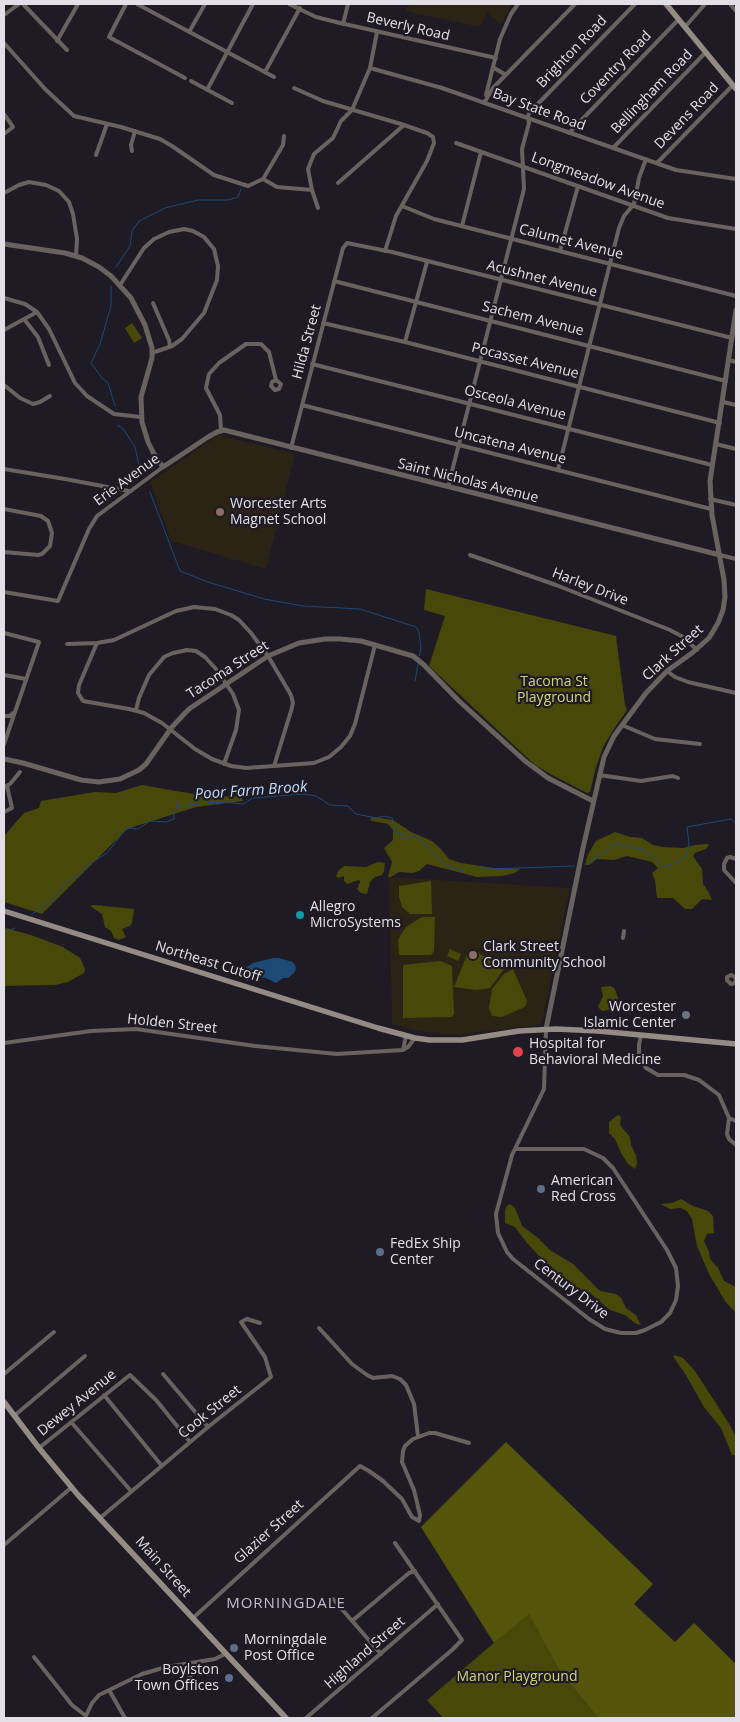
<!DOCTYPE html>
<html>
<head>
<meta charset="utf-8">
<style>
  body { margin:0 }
  #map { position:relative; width:740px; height:1722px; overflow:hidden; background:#1f1b25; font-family:"Open Sans",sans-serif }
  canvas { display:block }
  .frame { position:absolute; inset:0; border:5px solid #e2dfe6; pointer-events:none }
</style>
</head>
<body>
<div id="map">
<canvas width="740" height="1722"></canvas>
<div class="frame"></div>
</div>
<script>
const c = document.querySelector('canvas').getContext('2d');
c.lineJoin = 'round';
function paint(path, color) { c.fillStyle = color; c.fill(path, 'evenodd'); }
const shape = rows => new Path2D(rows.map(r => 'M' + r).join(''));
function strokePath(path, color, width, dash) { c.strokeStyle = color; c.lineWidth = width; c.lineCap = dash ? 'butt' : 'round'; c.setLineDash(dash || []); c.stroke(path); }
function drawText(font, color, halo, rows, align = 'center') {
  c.font = font + ' "Open Sans",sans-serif'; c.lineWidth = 4.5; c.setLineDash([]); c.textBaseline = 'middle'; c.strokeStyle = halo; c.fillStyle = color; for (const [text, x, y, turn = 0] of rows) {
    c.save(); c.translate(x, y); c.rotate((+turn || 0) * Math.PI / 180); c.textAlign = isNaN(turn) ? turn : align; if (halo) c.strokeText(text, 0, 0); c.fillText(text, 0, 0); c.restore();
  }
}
paint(shape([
  [410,4,512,4,501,24,487,13,480,27,405,11],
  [218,435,295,454,266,569,171,541,150,482],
  [389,877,570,888,542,1022,538,1025,465,1034,447,1035,412,1030,392,1024]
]), '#2b2313');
paint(shape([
  [132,323,142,338,134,343,125,328],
  [426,589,616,636,625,705,627,710,612,732,603,747,596,767,590,792,587,793,554,776,535,765,429,666,445,616,424,610],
  [142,785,211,797,241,796,243,801,196,807,127,829,42,914,4,902,4,836,24,813,39,808,41,801,95,792,116,793],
  [372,817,393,820,411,832,432,841,441,849,449,859,461,863,494,868,520,869,515,873,502,876,477,877,427,864,419,871,413,873,399,872,391,877,388,877,392,862,384,848,393,840,393,830,388,824,372,821,370,820],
  [615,832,630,837,642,838,653,845,663,847,683,848,695,845,707,844,709,845,706,849,695,853,693,856,702,869,703,884,709,893,712,900,702,899,692,909,685,909,673,898,657,898,655,880,652,873,658,868,652,862,627,856,614,860,597,859,589,865,585,865,588,854,596,841],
  [378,862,385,863,384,871,382,875,375,877,370,882,367,894,361,893,357,889,360,882,359,880,347,884,344,881,344,876,338,878,336,876,339,870,344,866,366,867],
  [431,881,432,914,410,914,402,907,399,897,399,886],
  [94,905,134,909,132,923,130,926,122,929,126,937,119,940,114,938,111,931,105,927,102,914,90,906],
  [422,917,435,917,434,951,431,955,399,955,398,940,402,933,406,927],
  [6,928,31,935,63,947,80,958,85,969,84,973,68,982,55,985,4,986,4,929],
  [450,949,461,954,458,961,447,956],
  [469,950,474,950,504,969,490,988,477,990,454,987],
  [441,961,452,966,454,1014,452,1017,403,1018,403,965],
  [513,969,527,1001,525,1007,502,1017,492,1016,489,1008,492,989,504,974],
  [611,986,615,989,618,998,617,1006,614,1009,602,1011,598,1007,603,996,601,987],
  [618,1115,621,1117,620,1125,630,1137,631,1145,636,1155,637,1163,635,1169,628,1164,621,1153,615,1139,609,1133,609,1122],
  [681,1199,693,1206,708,1211,713,1216,714,1233,707,1234,704,1241,709,1252,710,1259,718,1268,724,1281,736,1287,736,1313,725,1301,709,1274,697,1246,692,1219,687,1211,681,1208,670,1209,661,1204,672,1203],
  [510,1204,515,1208,522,1226,538,1238,550,1250,573,1264,600,1291,616,1294,621,1298,626,1308,636,1315,641,1325,636,1324,625,1315,610,1310,590,1293,572,1287,561,1278,550,1265,544,1261,527,1243,515,1227,505,1223,505,1210,507,1206],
  [675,1355,683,1358,695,1371,728,1422,735,1435,736,1455,732,1455,721,1428,704,1407,686,1375,674,1358,673,1356],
  [529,1613,559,1670,598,1718,443,1718,427,1700]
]), '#484909');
paint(shape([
  [506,1442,653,1584,634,1604,675,1642,694,1623,736,1664,736,1718,598,1718,559,1670,529,1614,494,1643,421,1527]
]), '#54550b');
paint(shape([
  [273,958,279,958,293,962,296,967,295,972,288,978,283,978,276,983,266,978,258,978,247,981,244,978,244,969,253,963]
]), '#1d4976');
strokePath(shape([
  [116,267,130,246,132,231,139,221,165,208,198,200,228,200,238,197,241,189],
  [111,286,111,306,100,344,91,363,102,378,108,383,115,406],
  [118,425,124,430,135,447,140,470],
  [150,492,180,571,208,582,264,599,303,606,360,609,416,627,419,632,421,649,419,656],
  [415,681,418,664],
  [587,864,617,843,644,850,664,867,676,863,687,855,689,844,687,827,731,819,736,823],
  [31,915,56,897,64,884,80,874,85,867,107,853,125,830,130,828,138,829,150,821,166,822,174,819,174,813,178,806,220,802,244,804,252,798,303,794,316,796,330,805,348,806,356,814,377,818,384,816,392,818,397,834,402,833,407,839,415,835,448,867,462,870,575,866],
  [4,933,15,928]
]), '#1d4976', 1);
strokePath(shape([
  [23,4,67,50],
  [126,4,109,37,185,78],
  [137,4,274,77],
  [289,4,316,17,340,23,496,58],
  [730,4,736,11],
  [4,15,19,4],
  [343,24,348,4],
  [685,27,705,4],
  [189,32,205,4],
  [377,32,370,68,442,88,676,170,736,179],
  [57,41,78,4],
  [4,43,45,89,74,116,121,127,160,139,172,146,214,175,248,186,263,179,277,187,312,190],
  [494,68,506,75],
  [265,72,300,8],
  [191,81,232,103],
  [294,88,323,101,401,124,427,133,433,137,434,143,427,161,396,216,385,251],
  [207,90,253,4],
  [486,95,500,39,511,14,518,4],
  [484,103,493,88,575,4],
  [4,114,13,127,4,134],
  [569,133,679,19],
  [456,143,668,218,736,229],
  [613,148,706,52],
  [132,151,131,145,135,131],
  [96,155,107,124],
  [657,163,733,85],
  [263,179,283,145,284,136],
  [338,183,404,125],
  [4,193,19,185,29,182,46,185,59,191,69,202,73,214,77,239,76,256],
  [402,206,434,219,736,296],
  [318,208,312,190,308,169,314,154,333,138,341,121,352,110,370,68],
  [462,226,481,152],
  [560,251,578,186],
  [334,281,726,381],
  [120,285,144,248,154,239,169,232,184,229,193,231,204,237,214,249,218,266,217,280,204,313,182,339,172,346,152,353],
  [4,298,25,304,37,312,49,329,75,383,87,396,114,414,141,417],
  [153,303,169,340,170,346],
  [24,319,38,337,49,365],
  [323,323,405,342,720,423],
  [4,330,37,312],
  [405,342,427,262],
  [729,360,736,362],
  [312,364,712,465],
  [4,385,20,398,33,404,40,402,50,396],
  [723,402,736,405],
  [302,405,711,509],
  [221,430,220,415,206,388,209,374,219,363,246,344,261,344,269,352,276,380,281,384,279,389,275,390,271,386,272,382,276,380],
  [716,444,736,449],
  [291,448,343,248,347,243,392,252,732,338],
  [4,469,65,479,129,491],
  [558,470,619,228,624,216,634,204,639,178,646,159],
  [448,487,524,189,522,149,529,123,528,118,529,113,635,4],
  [710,499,736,505],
  [4,509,41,516,48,521,52,533,50,546,42,554,38,555,4,552],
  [470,555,556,585,670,630,683,637,697,650],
  [720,555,736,559],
  [4,592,58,601,89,529,97,516,163,467],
  [4,633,39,642,4,744],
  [97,643,79,685,78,693,83,701,129,709,144,713,162,723,195,749,212,759,231,766,246,768,314,763,329,757,341,747,350,736,355,724,375,645],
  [67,644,97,643,114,640,176,611,194,607,215,609,231,615,239,620,251,633,268,656,291,695,293,703,291,711,274,766],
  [667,671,675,677,688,682,736,693],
  [4,675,26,679],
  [136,710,139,698,149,675,164,657,173,653,187,650,196,651,205,657,216,669,233,694,239,710,236,730,224,764],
  [4,716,10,716,13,713],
  [622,725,655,739,700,744],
  [599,775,641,781,673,776,678,778],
  [4,787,10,784,20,772],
  [4,812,12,808,7,786],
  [736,859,730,857,727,858,724,864,724,870,736,883],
  [623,938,624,931],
  [736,980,735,983,731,984,727,980,727,977,731,975,735,977,736,980],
  [641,1035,639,1045,639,1057,646,1068,658,1075,684,1075,699,1080,719,1095,729,1118],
  [4,1043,91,1031,136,1029,255,1046,337,1054,403,1050,408,1047,415,1038],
  [403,1050,406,1036],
  [736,1121,729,1118,727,1134,729,1139,736,1145],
  [515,1149,584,1149,603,1158,613,1168,667,1250,676,1268,678,1286,676,1300,670,1313,661,1322,645,1330,636,1333,621,1333,605,1329,589,1319,513,1259,507,1252,498,1233,496,1214,512,1155,544,1089,546,1029],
  [319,1328,352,1364,367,1375,373,1378,392,1376,400,1379,406,1385,414,1404,418,1436],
  [4,1374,54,1332],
  [163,1374,208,1427],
  [104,1395,162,1466],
  [14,1416,85,1356],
  [71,1422,131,1491],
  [39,1448,130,1375,156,1400,190,1442],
  [100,1518,208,1427,271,1377,265,1357,241,1322,247,1319,260,1323],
  [4,1545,72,1487],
  [333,1599,381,1654],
  [193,1618,360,1466,369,1471,383,1481,402,1499,412,1517,419,1521,420,1515,414,1490,402,1462,403,1451,405,1446,413,1439,429,1433,435,1433,469,1443],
  [352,1621,409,1573,415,1571],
  [34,1657,72,1705,86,1716],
  [180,1665,202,1690],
  [109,1690,125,1718],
  [85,1718,92,1703,99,1695,142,1674,166,1667,215,1659,225,1654],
  [306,1718,438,1604],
  [372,1718,452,1650,462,1640,395,1543]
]), '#68635f', 4);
strokePath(shape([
  [4,244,65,253,82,258,99,267,111,276,131,298,145,325,152,348,152,358,141,397,142,422,148,442,154,454,163,467,208,437,217,432,224,430,720,555],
  [4,759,23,763,81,780,99,782,120,779,139,770,146,764,172,727,189,709,268,656,299,643,325,639,340,639,361,641,413,656,424,665,459,701,525,761,548,778,593,801],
  [546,1029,583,848,604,757,614,736,646,693,667,671,692,653,709,638,718,623,723,610,725,597,724,580,712,515,710,481,736,310]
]), '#68635f', 5);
strokePath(shape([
  [666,4,736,89],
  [4,911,378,1028,415,1038,430,1040,462,1040,519,1031,556,1029,598,1031,736,1044],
  [4,1402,39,1448,78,1495,286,1718]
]), '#938b84', 5.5);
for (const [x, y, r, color] of [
  [220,512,5,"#8d6e63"],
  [300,915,5,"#0f9aa8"],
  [473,955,5,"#8d6e63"],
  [686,1015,5,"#6b7280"],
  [518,1052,6,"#e0444e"],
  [541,1189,5,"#5c6f8a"],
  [380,1252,5,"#5c6f8a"],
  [234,1648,5,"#5c6f8a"],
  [229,1678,5,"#5c6f8a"]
]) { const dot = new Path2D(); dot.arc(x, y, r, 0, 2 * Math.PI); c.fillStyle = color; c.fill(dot); strokePath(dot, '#1f1b25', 2); }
drawText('14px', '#e2dfe6', '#1f1b25', [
  ["Beverly Road",408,27,13],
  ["Brighton Road",572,52,-46],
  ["Coventry Road",616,68,-46],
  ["Bellingham Road",652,92,-46],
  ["Bay State Road",539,110,20],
  ["Devens Road",687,116,-46],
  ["Longmeadow Avenue",598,181,20],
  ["Calumet Avenue",571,242,14],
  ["Acushnet Avenue",542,279,14],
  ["Sachem Avenue",533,319,14],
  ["Hilda Street",307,342,-75],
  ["Pocasset Avenue",525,361,14],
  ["Osceola Avenue",515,403,14],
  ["Uncatena Avenue",510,446,14],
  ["Erie Avenue",127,480,-36],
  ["Saint Nicholas Avenue",468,481,14],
  ["Harley Drive",590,587,21],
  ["Clark Street",673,653,-42],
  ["Tacoma Street",228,670,-33],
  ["Northeast Cutoff",208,962,17],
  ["Holden Street",172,1024,6],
  ["Century Drive",571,1289,37],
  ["Dewey Avenue",77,1403,-39],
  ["Cook Street",210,1412,-39],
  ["Glazier Street",269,1532,-42],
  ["Main Street",163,1567,48],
  ["Highland Street",365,1653,-41]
]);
drawText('14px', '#e2dfe6', '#1f1b25', [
  ["Worcester Arts",230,504],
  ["Magnet School",230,520],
  ["Allegro",310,907],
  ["MicroSystems",310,923],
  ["Clark Street",483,947],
  ["Community School",483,963],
  ["Worcester",676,1007,"right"],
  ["Islamic Center",676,1023,"right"],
  ["Hospital for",529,1044],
  ["Behavioral Medicine",529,1060],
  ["American",551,1181],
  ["Red Cross",551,1197],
  ["FedEx Ship",390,1244],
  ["Center",390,1260],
  ["Morningdale",244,1640],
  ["Post Office",244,1656],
  ["Boylston",219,1670,"right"],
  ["Town Offices",219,1686,"right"]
], 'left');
drawText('14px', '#d0d373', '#1f1b25', [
  ["Tacoma St",554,682],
  ["Playground",554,698],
  ["Manor Playground",517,1677]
]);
drawText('italic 15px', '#c3dcf9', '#1f1b25', [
  ["Poor Farm Brook",251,791,-4]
]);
c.letterSpacing = '1px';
drawText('15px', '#c1bcca', '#1f1b25', [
  ["MORNINGDALE",286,1604]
]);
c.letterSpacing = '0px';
</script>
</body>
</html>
